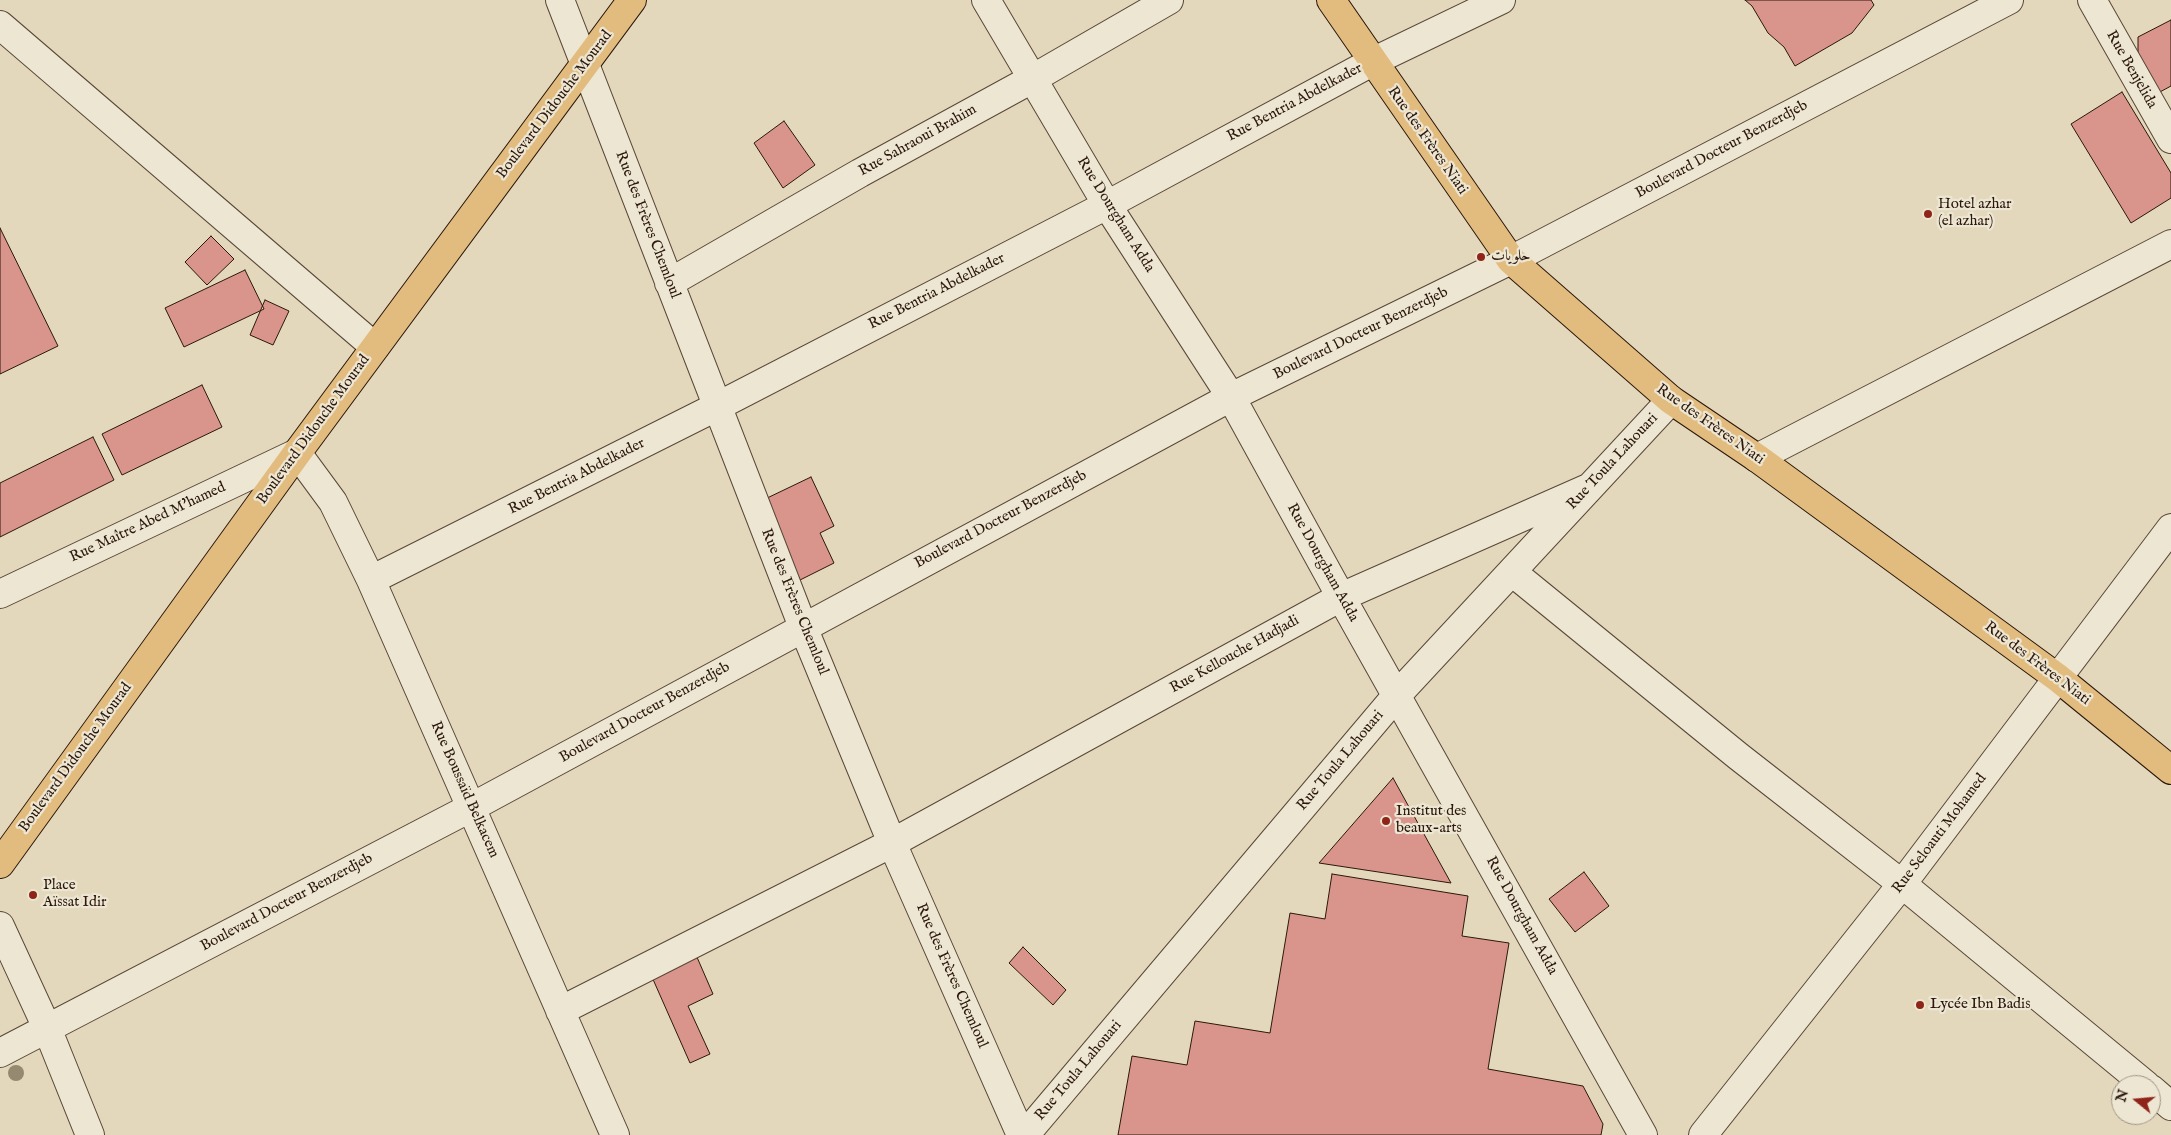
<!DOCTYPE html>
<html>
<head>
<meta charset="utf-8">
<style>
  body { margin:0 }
  #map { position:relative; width:2171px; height:1135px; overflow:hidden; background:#e3d8bc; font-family:"IM FELL English",serif }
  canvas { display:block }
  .north { position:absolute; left:2111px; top:1075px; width:50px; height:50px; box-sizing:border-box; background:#ede6d3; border:1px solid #9f9383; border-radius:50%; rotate:287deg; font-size:14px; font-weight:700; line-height:20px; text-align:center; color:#2b170b }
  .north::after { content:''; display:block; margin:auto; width:18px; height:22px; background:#8f2418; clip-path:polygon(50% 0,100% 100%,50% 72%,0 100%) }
</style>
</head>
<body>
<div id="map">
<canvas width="2171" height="1135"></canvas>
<div class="north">N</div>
</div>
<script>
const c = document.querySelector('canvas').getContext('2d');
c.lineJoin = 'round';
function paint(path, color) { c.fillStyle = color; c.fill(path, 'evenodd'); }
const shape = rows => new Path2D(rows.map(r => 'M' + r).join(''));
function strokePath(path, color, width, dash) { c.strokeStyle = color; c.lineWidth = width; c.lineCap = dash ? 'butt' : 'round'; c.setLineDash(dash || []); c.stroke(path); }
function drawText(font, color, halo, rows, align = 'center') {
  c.font = font + ' "IM FELL English",Amiri,serif'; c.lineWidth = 4.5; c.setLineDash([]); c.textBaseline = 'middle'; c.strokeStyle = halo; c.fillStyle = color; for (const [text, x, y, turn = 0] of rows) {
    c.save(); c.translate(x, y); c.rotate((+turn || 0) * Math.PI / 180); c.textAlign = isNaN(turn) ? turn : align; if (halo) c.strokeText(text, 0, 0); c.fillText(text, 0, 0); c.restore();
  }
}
const building = shape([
  [1745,0,1871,0,1874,5,1852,33,1795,66,1784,47,1768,33,1752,6,1745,0],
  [2171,20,2171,86,2158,93,2138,54,2138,37,2171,20],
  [2122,92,2171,173,2171,198,2131,223,2071,124,2122,92],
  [784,121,815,165,783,188,754,143,784,121],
  [0,228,58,346,0,374,0,228],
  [211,236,234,259,207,285,185,262,211,236],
  [245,270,264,309,184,347,165,308,245,270],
  [265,300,289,311,273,345,250,335,265,300],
  [202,385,222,427,122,475,102,434,202,385],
  [93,437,114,480,0,537,0,483,93,437],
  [811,477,834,526,820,533,834,563,800,580,763,500,811,477],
  [1393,778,1451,883,1319,863,1393,778],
  [1584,872,1609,906,1575,932,1549,899,1584,872],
  [1332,874,1468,896,1462,936,1509,943,1488,1069,1583,1086,1603,1124,1601,1135,1118,1135,1132,1056,1187,1065,1195,1021,1270,1033,1290,913,1325,919,1332,874],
  [1023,947,1066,990,1053,1005,1009,963,1023,947],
  [693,948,713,994,688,1006,710,1054,690,1063,648,968,693,948]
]);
paint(building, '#d9958c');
strokePath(building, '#2b170b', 1);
const minor = shape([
  [560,0,803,627,892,843,1021,1135],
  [986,0,1107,205,1231,397,1341,597,1643,1135],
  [2092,0,2171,139],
  [0,25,375,347],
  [669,283,860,173,1032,79,1169,0],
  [1757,458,2171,244],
  [1512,572,1738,756,1902,884,2146,1085],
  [371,580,718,406,1107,205,1372,62,1501,0],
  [0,594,297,453,333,502,371,580,615,1135],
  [0,926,47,1028,90,1135],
  [560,1011,892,843,1341,597,1588,488],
  [0,1053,472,807,1231,397,1511,260,2009,0],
  [2151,1089,2171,1106],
  [1025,1135,1397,695,1671,400],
  [1703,1135,1902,884,2171,528]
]);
const major = shape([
  [1331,0,1511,260,1671,400,1757,458,2058,678,2171,770],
  [0,864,297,453,632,0]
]);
strokePath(minor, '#594737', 30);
strokePath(major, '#2b170b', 30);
strokePath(minor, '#ede6d3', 28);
strokePath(major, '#e2bc7e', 28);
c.fillStyle = '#958970';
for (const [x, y] of [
  [16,1073]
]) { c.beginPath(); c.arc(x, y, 8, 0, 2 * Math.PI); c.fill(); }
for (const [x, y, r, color] of [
  [1928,214,5,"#8f2418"],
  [1481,257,5,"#8f2418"],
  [1386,821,5,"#8f2418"],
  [33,895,5,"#8f2418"],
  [1920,1005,5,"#8f2418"]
]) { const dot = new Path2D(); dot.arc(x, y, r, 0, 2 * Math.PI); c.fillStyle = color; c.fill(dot); strokePath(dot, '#ede6d3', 2); }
drawText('15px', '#2b170b', '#ede6d3', [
  ["Rue Benjelida",2131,70,60],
  ["Rue Bentria Abdelkader",1295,103,-28],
  ["Boulevard Didouche Mourad",555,105,-53],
  ["Rue Sahraoui Brahim",918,141,-29],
  ["Rue des Frères Niati",1427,141,55],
  ["Boulevard Docteur Benzerdjeb",1722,150,-28],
  ["Rue Dourgham Adda",1115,215,58],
  ["Rue des Frères Chemloul",647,225,69],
  ["Rue Bentria Abdelkader",937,292,-27],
  ["Boulevard Docteur Benzerdjeb",1361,334,-26],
  ["Rue des Frères Niati",1710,425,35],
  ["Boulevard Didouche Mourad",314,430,-54],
  ["Rue Toula Lahouari",1613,462,-47],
  ["Rue Bentria Abdelkader",577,477,-27],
  ["Boulevard Docteur Benzerdjeb",1001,520,-28],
  ["Rue Maître Abed M'hamed",148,523,-25],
  ["Rue Dourgham Adda",1322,563,61],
  ["Rue des Frères Chemloul",794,602,68],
  ["Rue Kellouche Hadjadi",1235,655,-29],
  ["Rue des Frères Niati",2037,664,37],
  ["Boulevard Docteur Benzerdjeb",645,713,-29],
  ["Boulevard Didouche Mourad",76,758,-54],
  ["Rue Toula Lahouari",1341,761,-50],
  ["Rue Boussaïd Belkacem",464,790,66],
  ["Rue Seloauti Mohamed",1940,834,-53],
  ["Boulevard Docteur Benzerdjeb",287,903,-28],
  ["Rue Dourgham Adda",1521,916,61],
  ["Rue des Frères Chemloul",951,976,66],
  ["Rue Toula Lahouari",1079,1071,-50]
]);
drawText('15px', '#2b170b', '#ede6d3', [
  ["Hotel azhar",1938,205],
  ["(el azhar)",1938,222],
  ["حلويات",1491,257],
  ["Institut des",1396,812],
  ["beaux-arts",1396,829],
  ["Place",43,886],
  ["Aïssat Idir",43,903],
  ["Lycée Ibn Badis",1930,1005]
], 'left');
</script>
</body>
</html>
